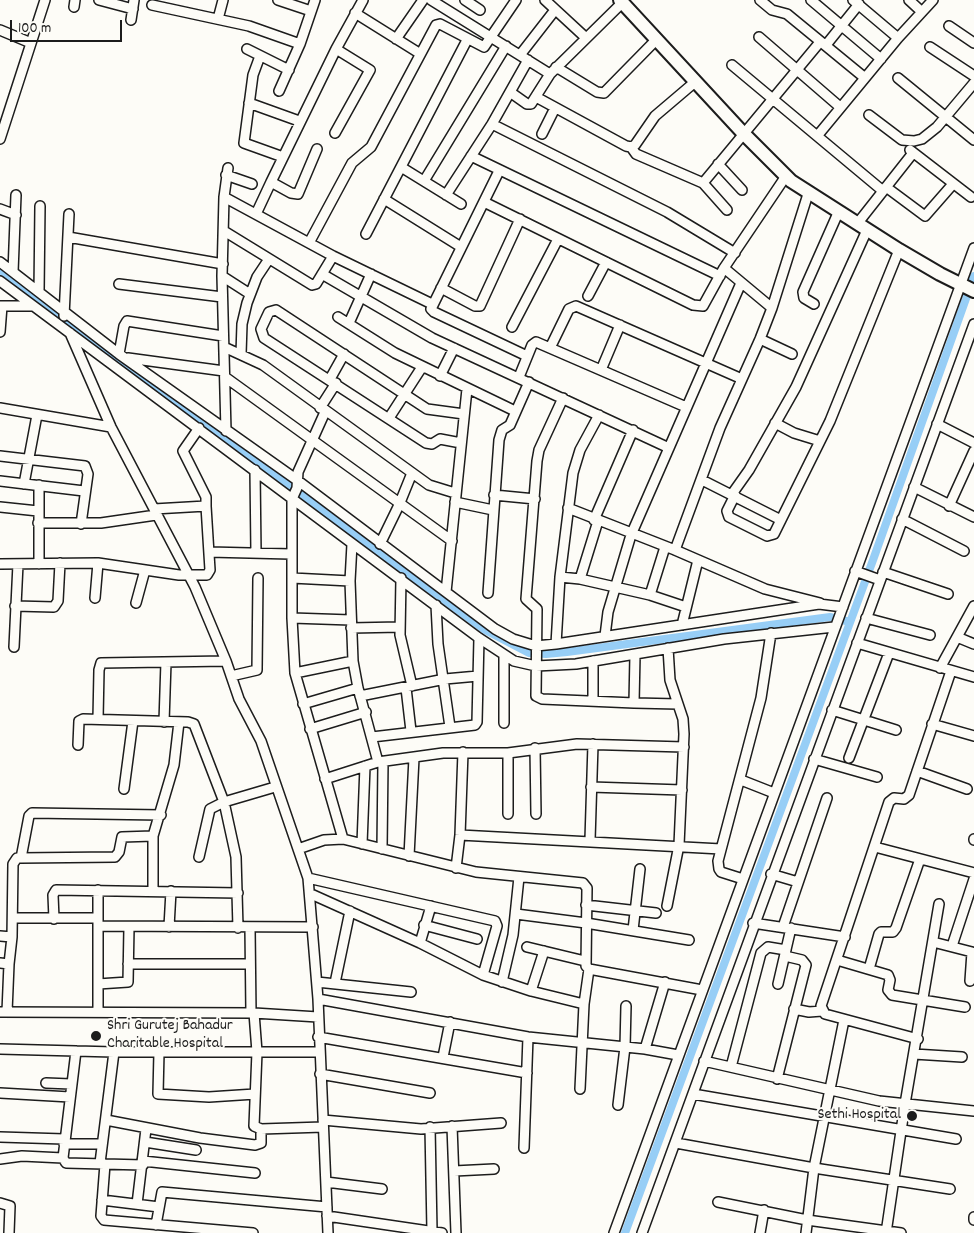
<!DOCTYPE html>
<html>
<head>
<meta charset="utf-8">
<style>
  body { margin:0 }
  #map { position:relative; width:974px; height:1233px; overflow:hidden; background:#fdfcf7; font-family:Dekko,sans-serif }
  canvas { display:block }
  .scale { position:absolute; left:10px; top:20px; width:112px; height:22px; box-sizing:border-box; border:2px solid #1c1c1c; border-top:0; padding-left:6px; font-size:15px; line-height:18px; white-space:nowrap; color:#1c1c1c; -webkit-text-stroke:4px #fdfcf7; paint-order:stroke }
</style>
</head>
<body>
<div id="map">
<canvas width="974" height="1233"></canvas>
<div class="scale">100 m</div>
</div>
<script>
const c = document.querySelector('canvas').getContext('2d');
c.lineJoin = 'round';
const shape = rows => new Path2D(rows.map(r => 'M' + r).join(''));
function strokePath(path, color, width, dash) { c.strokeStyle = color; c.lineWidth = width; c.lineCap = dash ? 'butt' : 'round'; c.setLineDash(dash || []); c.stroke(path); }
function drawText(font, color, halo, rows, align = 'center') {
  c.font = font + ' Dekko,sans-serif'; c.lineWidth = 4; c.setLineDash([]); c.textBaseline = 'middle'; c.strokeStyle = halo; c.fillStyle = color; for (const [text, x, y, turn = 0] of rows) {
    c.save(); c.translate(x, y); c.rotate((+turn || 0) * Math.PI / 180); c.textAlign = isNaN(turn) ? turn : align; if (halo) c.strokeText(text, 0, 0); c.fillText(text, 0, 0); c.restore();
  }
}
strokePath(shape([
  [0,272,485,630,529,653,546,654,567,652,830,617,850,622],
  [625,1233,873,560,974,276]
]), '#97cef6', 8);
const street = shape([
  [99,0,133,9],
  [278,0,311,11],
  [431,0,550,74],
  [465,0,480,10],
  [545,0,585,37],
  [760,0,772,10,787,14,865,78],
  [811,0,881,59],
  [853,0,898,38],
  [909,0,922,12],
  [152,5,249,26,300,44],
  [74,7,75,0],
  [355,13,419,53],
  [218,19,223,0],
  [131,20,134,0],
  [949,26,974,43],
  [0,30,31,43],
  [759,37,840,107],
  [396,39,423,0],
  [826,45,859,4],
  [930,47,974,76],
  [247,49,289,70],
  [520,55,555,10],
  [260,56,253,75,244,143,283,157],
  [732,65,883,191],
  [556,67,597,92,604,93,657,39],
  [898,78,974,140],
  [279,91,300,44,315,0],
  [510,92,527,104,531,104,550,74,623,2],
  [536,97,626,146,631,147,635,145,655,116,695,82],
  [249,103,299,121],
  [869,115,902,140,914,141,922,139,937,127,974,83],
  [492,124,667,212,735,253],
  [335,133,370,70,336,49],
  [542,134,555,108],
  [818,135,898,38,933,0],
  [0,139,45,0],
  [631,147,636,154,703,183,820,42],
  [317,149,298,194,291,193,271,182,336,49,363,0],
  [910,150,971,197],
  [471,156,720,276],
  [718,164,742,190],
  [401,167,461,204],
  [499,171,431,309,434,312,527,356],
  [226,175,252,184],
  [424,181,506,46],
  [703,183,727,210],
  [886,187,925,216,953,184],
  [446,195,492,124,528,60],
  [224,197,333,256,432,304],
  [384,199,461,247],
  [484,202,693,305,703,306,724,268,786,176],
  [0,209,16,215],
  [256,214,271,182],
  [857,224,913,153],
  [224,231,312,285,316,284,333,256],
  [366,234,467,40],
  [68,237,223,264],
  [309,243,352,163,371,147,436,25,440,24,484,47,516,0],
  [0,262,119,354,297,480,495,629,513,639,536,646,556,644,819,604,843,607],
  [724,268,772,308],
  [13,272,16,195],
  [322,274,432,338,669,448],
  [222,276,250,294],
  [0,281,479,638,514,661,536,666,576,664,724,639,834,627],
  [119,284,222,297],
  [441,288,475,306,480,306,520,219],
  [39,292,40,206],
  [588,296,606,262],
  [814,304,804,298,803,292,838,213],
  [0,306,32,306],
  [64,316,69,214],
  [338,317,395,353,515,411],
  [349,323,371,274],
  [512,327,558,239],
  [0,332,2,306],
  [70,333,111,427,195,587,226,661,239,699,261,741,308,878,318,999,328,1233],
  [760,339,792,354],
  [224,347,263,365,429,485,455,493],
  [550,348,569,309,576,306,742,379],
  [119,354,124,326,127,321,223,336],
  [241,354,242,324,247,303,257,277,269,259],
  [128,358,224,371],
  [601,370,620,325],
  [440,376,454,348],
  [225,377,452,541],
  [519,377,532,345,536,342,686,407],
  [330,379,344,354],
  [563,398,539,450,537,461,526,599,537,609,536,696,542,699,634,703],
  [0,408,111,427],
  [320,408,336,383],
  [325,412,298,472,297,488,292,499,292,618,295,673,343,839],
  [389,418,422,367],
  [775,423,794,433,820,441],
  [937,424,974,443],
  [226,431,222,276,224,197,228,168],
  [461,443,440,439,432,444,426,443,264,338,261,329,269,312,276,310,427,409,464,414],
  [0,456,85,466,88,474,81,524],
  [255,470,256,553],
  [702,480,781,520],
  [0,481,84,491],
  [24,484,37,415],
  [39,485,39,564],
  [914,487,974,517],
  [732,494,749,470,796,387,867,230],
  [494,495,535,499],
  [735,495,727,511,729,517,767,536,774,534,830,421,899,250],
  [455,502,493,510],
  [949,506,974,451],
  [0,507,38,511],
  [568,508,675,550,765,589,820,603],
  [154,509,206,506,206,497,183,451,199,428],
  [902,519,964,551],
  [594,520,633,430],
  [38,523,101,523,156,515],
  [352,544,350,581,353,661,358,688,378,762],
  [380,544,399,505,412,473],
  [675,550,720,428,760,339,772,308,808,194],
  [209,552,291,554],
  [0,564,98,563,179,575,207,575,210,570,206,506],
  [855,571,880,580],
  [883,572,948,594],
  [560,577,580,579,650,595,686,607],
  [292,578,350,581],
  [401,578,400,635,412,686],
  [580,579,598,521],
  [446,592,467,389],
  [488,593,499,440,502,430,510,425,529,382],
  [650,595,665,547],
  [95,598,98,563],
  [136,603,145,570],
  [436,605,438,644,450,727],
  [15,606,54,607,58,601,60,563],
  [292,618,351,620],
  [866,618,930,635],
  [682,625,698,560],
  [351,628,400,627],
  [605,636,608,612,631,535,741,283],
  [957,637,974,644],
  [857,643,974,677],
  [556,644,560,577,573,473,580,450,599,415],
  [14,647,18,564],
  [635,655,634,703,678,704],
  [940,668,974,606],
  [295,673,353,661],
  [231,676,257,670,258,578],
  [406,688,411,731],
  [360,696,445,679,478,676],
  [593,701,593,661],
  [303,704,358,688],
  [832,710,896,730],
  [98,719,99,670,101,663,226,661],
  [164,722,166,662],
  [504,723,504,656],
  [932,724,974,736],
  [310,729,366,712],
  [372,737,475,725,477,722,479,638],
  [78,745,79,721,83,719,188,722,194,724,224,802,236,857,238,928],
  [535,748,536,814],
  [508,753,508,814],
  [849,758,889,653],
  [814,759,877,777],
  [917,771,967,789],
  [325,779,378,762,443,753,508,753,577,744,684,747],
  [741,780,774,793],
  [591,787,682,790],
  [124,789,133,721],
  [460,835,721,849],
  [590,840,593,744],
  [974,840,974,839],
  [362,844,365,766],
  [875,847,974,873],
  [298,849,324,840,343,839,476,872,583,883,587,888,586,966,589,969,702,990],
  [382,849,383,762],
  [409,856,414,758],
  [199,857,210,809,224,802,275,787],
  [21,858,115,857,119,852,122,837,153,836],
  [456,868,460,835,463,752],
  [771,874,798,882],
  [308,878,495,921,497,926,483,975],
  [743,879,721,872,719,869,718,861,761,698,771,633],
  [98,890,98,1012],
  [153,891,153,836,174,765,179,722],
  [311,894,420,943,483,975,531,991,584,1004],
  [586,905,656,913],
  [667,906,679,845,684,734,683,719,670,680,668,648],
  [516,914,586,923,689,940],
  [13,918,98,918],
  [54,919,53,895,56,890,238,893],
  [753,923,845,937],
  [424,925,477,939],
  [98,926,313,927],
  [169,927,171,891],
  [783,927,827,798],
  [250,928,251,1013],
  [633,930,640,869],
  [0,936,12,937,13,864,17,858,21,858,29,816,32,813,161,815],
  [933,942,972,952,970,981],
  [420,943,431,906],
  [952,946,974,879],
  [527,947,585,961],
  [837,960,888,975,890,980,888,990,892,995,965,1007],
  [0,963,9,964,7,1012],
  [9,964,12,937],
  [128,964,250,964],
  [869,969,879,934,881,932,893,932,896,928,920,859],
  [317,982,411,992],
  [502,982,513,935,519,877],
  [335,983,350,911],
  [98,984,128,982,129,927],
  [778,984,791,928],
  [531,991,544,951],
  [318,999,528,1037,645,1049,678,1055],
  [794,1009,809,1012,822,1011],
  [0,1012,254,1013,318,1017],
  [254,1013,257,1052,254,1126,261,1129,323,1127],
  [318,1037,527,1073],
  [918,1039,825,1014,821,1006,889,802,894,798,904,799,909,795,951,671],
  [0,1049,114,1052,320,1052],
  [645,1049,665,982],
  [159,1052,158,1094,209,1097,255,1094],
  [914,1054,962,1057],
  [443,1057,450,1022],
  [704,1061,879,1101,974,1111],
  [731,1067,761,953,768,947,786,950],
  [320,1074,430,1093],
  [777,1079,806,965,802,960,785,956],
  [46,1083,71,1084],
  [580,1089,584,1004,589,969],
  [0,1093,70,1097],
  [693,1094,956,1139],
  [618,1105,625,1047,626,1006],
  [106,1120,200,1138,255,1145,261,1143,261,1129],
  [323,1120,421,1129,501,1123],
  [452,1126,456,1233],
  [430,1127,432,1231],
  [0,1137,64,1139],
  [145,1142,196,1150],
  [676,1143,814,1168,950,1189],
  [64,1144,102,1144],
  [524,1148,528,1037],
  [63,1158,76,1051],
  [0,1159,22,1156,63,1158,66,1163,143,1165],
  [143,1161,255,1173],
  [100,1163,114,1052],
  [105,1164,101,1216,104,1220,253,1233],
  [454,1171,494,1169],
  [326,1182,382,1189],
  [102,1200,159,1207],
  [718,1202,807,1220,901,1233],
  [0,1203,10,1206,9,1233],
  [137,1204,146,1129],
  [327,1216,442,1233],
  [974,1220,974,1217],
  [156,1225,162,1192,327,1207],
  [614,1233,974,248],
  [642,1233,974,324],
  [760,1233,764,1210],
  [806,1233,814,1168,844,1020],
  [886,1233,905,1104,939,904]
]);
const secondary = shape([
  [620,0,743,133,791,181,899,250,940,274,974,291]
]);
strokePath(street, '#1c1c1c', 12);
strokePath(secondary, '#1c1c1c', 16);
strokePath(street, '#fdfcf7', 9);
strokePath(secondary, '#fdfcf7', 12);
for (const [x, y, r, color] of [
  [96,1036,6,"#1c1c1c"],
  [912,1116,6,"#1c1c1c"]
]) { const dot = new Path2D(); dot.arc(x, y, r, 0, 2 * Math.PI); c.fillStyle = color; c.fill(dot); strokePath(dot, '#fdfcf7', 2); }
drawText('16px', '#1c1c1c', '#fdfcf7', [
  ["Shri Gurutej Bahadur",107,1027],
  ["Charitable Hospital",107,1045],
  ["Sethi Hospital",901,1116,"right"]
], 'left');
</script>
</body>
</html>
